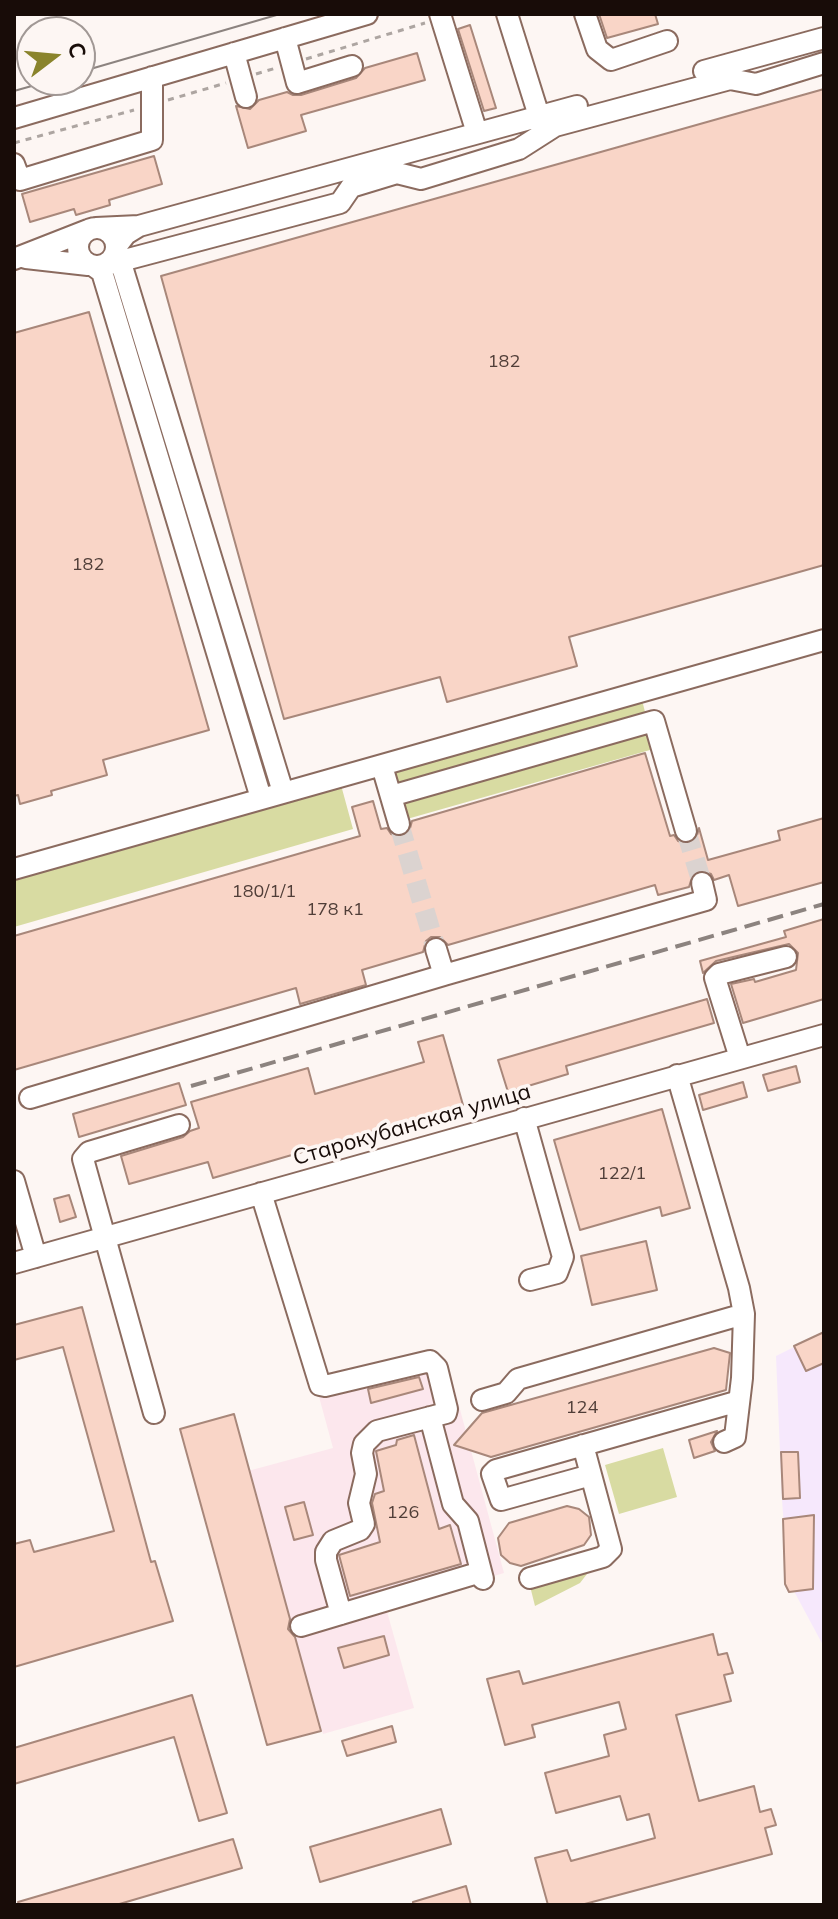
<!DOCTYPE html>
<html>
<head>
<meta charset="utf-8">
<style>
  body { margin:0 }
  #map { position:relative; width:838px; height:1919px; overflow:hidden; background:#fdf6f3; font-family:Mulish,sans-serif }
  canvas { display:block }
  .frame { position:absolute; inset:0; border:16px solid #180c08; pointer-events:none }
  .north { position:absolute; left:16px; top:16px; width:80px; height:80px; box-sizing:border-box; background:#fdf6f3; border:2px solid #a19895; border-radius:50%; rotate:74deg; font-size:22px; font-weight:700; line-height:32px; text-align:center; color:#180c08 }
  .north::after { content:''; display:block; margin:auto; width:28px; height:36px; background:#8a842c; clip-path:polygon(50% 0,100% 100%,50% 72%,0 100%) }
</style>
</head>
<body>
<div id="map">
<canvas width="838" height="1919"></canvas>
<div class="frame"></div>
<div class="north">С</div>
</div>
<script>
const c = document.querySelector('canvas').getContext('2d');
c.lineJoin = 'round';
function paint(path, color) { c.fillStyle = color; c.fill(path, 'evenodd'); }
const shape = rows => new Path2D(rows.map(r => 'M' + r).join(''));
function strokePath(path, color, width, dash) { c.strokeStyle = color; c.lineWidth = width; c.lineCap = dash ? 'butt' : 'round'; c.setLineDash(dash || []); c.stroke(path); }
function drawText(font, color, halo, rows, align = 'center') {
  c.font = font + ' Mulish,sans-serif'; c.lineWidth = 7; c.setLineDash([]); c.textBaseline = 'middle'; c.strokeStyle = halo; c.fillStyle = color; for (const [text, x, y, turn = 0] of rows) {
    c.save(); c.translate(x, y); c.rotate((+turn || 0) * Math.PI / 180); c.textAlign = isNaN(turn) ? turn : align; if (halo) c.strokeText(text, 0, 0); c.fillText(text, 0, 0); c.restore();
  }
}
paint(shape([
  [824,1332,824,1647,788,1580,782,1500,776,1356]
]), '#f6e8fc');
paint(shape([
  [423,1365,433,1379,451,1376,504,1573,386,1608,414,1708,323,1734,248,1471,333,1448,318,1393]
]), '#fce7ed');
paint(shape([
  [642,700,646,716,400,786,394,771],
  [651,727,657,748,407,819,401,800],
  [341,785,353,829,14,927,14,880],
  [663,1448,677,1497,619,1514,605,1465],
  [586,1570,587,1574,580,1583,535,1606,530,1586]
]), '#d8dba2');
const building = shape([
  [599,14,655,14,658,24,607,38,599,14],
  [470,25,496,108,484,111,458,29,470,25],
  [417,53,425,80,301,115,306,131,248,148,236,106,250,109,259,100,287,92,293,95,301,95,356,78,365,68,417,53],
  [824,89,824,565,569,637,577,666,447,702,440,677,284,719,161,276,824,89],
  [154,156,162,184,109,200,110,205,76,215,74,209,30,222,22,194,154,156],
  [89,312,209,730,103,760,107,775,51,791,52,795,20,804,18,795,14,796,14,333,89,312],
  [645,753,670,836,674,835,678,841,689,844,696,839,699,828,708,860,780,840,778,831,824,818,824,882,738,906,729,875,714,880,711,874,700,870,693,874,689,887,658,895,655,885,448,945,440,937,431,937,426,941,423,952,362,970,366,985,300,1004,296,988,14,1070,14,936,360,836,352,807,373,801,381,829,387,828,391,834,402,837,409,832,412,821,645,753],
  [824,919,824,999,743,1023,731,984,754,979,755,982,796,970,798,953,789,944,716,961,703,973,700,961,786,937,784,931,824,919],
  [707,999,714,1023,566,1066,568,1074,508,1092,498,1060,707,999],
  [443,1035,463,1105,213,1178,208,1162,129,1184,121,1156,183,1137,190,1131,199,1128,191,1102,308,1068,315,1094,424,1062,418,1042,443,1035],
  [796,1066,800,1082,768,1091,763,1075,796,1066],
  [743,1082,747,1097,703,1110,699,1095,743,1082],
  [179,1083,186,1105,79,1137,73,1114,179,1083],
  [662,1109,690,1208,662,1216,660,1207,580,1230,554,1140,662,1109],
  [69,1195,76,1217,60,1222,54,1199,69,1195],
  [646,1241,657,1290,592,1305,581,1256,646,1241],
  [82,1307,151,1562,155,1561,173,1621,14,1667,14,1544,30,1540,34,1552,114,1531,63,1347,14,1360,14,1325,82,1307],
  [824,1332,824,1363,806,1371,794,1346,824,1332],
  [714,1348,730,1353,726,1390,491,1457,454,1445,482,1413,714,1348],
  [419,1377,423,1389,371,1403,368,1389,419,1377],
  [234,1414,290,1619,288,1629,295,1637,321,1731,267,1745,180,1429,234,1414],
  [717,1431,711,1442,715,1451,694,1458,689,1440,717,1431],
  [414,1435,439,1529,450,1525,461,1564,350,1596,339,1555,380,1542,372,1503,375,1494,384,1491,376,1451,396,1445,397,1440,414,1435],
  [781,1452,798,1452,800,1498,783,1499,781,1452],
  [304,1502,313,1535,294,1540,285,1507,304,1502],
  [567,1506,579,1509,589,1517,591,1535,584,1545,521,1566,510,1563,501,1555,498,1538,509,1523,567,1506],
  [814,1515,813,1589,789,1592,785,1584,783,1519,814,1515],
  [713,1634,718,1655,727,1653,733,1673,724,1675,731,1701,676,1715,699,1801,754,1786,760,1812,771,1809,776,1825,765,1828,772,1854,581,1905,548,1905,535,1858,567,1850,571,1861,655,1838,649,1814,627,1820,620,1796,556,1813,545,1773,609,1756,604,1735,626,1729,619,1702,532,1725,535,1737,505,1745,487,1679,519,1671,523,1684,713,1634],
  [384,1636,389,1655,344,1668,338,1648,384,1636],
  [192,1695,227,1813,199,1821,174,1737,14,1784,14,1748,192,1695],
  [392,1726,396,1742,347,1756,342,1741,392,1726],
  [441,1809,451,1844,320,1882,310,1847,441,1809],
  [233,1839,242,1868,116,1905,19,1905,18,1902,233,1839],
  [466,1886,471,1905,413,1905,413,1902,466,1886]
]);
paint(building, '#f9d5c7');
strokePath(building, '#a8877a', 2);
strokePath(shape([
  [399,824,436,949],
  [686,831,702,883]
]), '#dbd3d0', 20, [20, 10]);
const minor = shape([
  [440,14,477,133],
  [507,14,539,116],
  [585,14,597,49,611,60,667,41],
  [285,38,297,83,352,66],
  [234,53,246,97],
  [704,71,824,38],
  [14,118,367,14],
  [14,164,20,180,152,140,152,77],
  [139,226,126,234,116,247,283,792],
  '78 247a19 19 0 1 1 38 0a19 19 0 1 1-38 0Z',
  [96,228,139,226,577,106],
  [26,258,88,265],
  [14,259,88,230],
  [102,266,340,203,351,187,397,173,421,179,519,149,555,126,730,79,756,84,824,63],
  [95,267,102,272,261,798],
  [382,766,399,824],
  [391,796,654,721,686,831],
  [14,869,824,640],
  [436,949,444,975,706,900,702,883],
  [740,1058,715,978,719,974,786,957],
  [677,1075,739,1288,744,1314,742,1378,735,1437,724,1442],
  [30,1098,444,975],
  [524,1118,563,1257,557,1273,530,1280],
  [14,1181,36,1257],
  [261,1193,320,1385,325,1386,430,1361,437,1368,447,1409,446,1413,377,1431,364,1444,362,1453,366,1474,359,1503,364,1524,360,1530,333,1541,326,1552,326,1560,341,1614],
  [14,1263,824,1035],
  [482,1400,506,1393,518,1379,744,1314],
  [154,1413,83,1159,89,1152,179,1125],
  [430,1417,453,1504,468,1521,483,1579],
  [591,1475,501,1500,492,1474,496,1470,739,1401],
  [530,1578,603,1557,611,1549,583,1445],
  [301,1626,481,1572]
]);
strokePath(minor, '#8b6b5f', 24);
strokePath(shape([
  [306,59,425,23],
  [256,74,276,68],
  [168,100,226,83],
  [14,143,134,110]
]), '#ada5a1', 3, [6, 6]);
strokePath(minor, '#fff', 20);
strokePath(shape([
  [80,72,280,14],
  [14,91,53,80]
]), '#8c837f', 2);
strokePath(shape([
  [191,1086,824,904]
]), '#8c837f', 4, [16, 8]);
drawText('18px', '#503e38', null, [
  ["182",504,362],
  ["182",88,565],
  ["180/1/1",264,892],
  ["178 к1",335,910],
  ["122/1",622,1174],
  ["124",582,1408],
  ["126",403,1513]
]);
drawText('22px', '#180c08', '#fdf6f3', [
  ["Старокубанская улица",412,1125,-16]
]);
</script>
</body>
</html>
